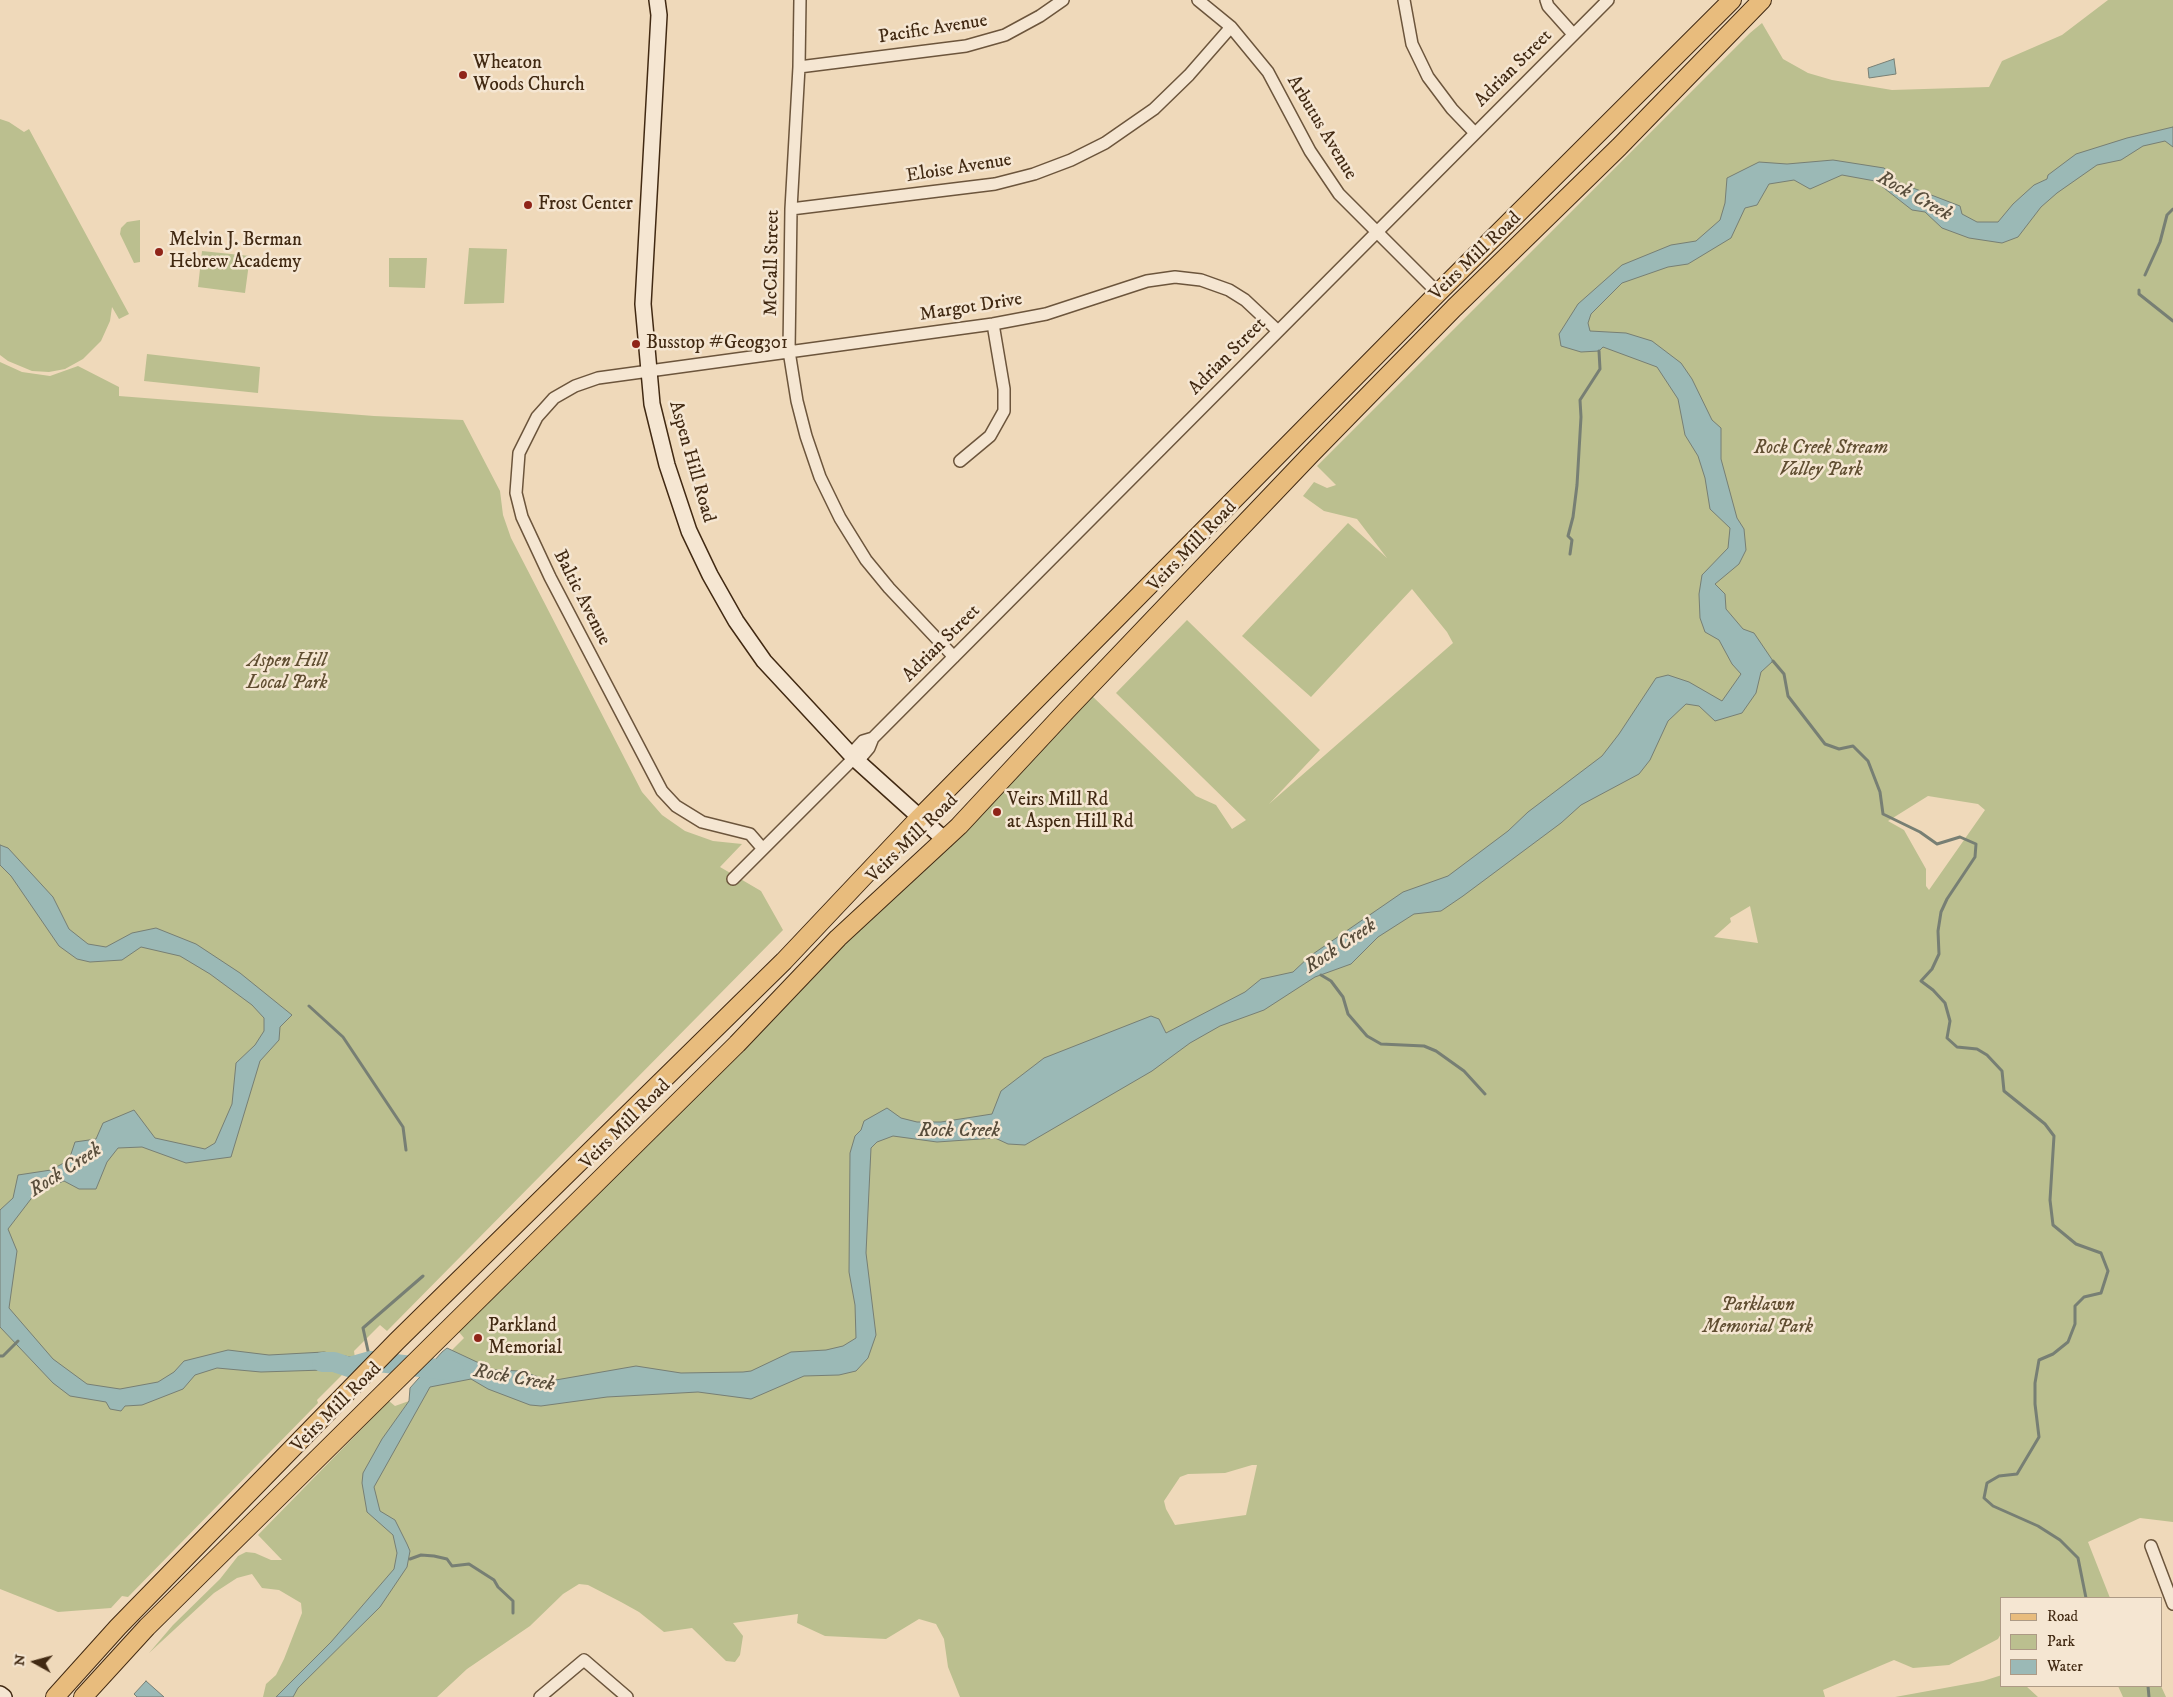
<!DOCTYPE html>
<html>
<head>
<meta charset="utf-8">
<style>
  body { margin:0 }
  #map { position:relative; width:2173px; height:1697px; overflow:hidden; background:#efd9ba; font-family:"IM FELL DW Pica",serif }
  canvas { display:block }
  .legend { position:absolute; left:2000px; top:1597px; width:162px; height:90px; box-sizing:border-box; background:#f5e6d2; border:1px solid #ad9a85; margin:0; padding:6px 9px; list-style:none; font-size:15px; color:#412912 }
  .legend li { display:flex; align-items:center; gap:10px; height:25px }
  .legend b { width:25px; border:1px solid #ad9a85 }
  .north { position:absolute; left:10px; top:1637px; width:50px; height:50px; -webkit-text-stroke:4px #f5e6d2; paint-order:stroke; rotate:277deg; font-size:14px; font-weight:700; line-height:20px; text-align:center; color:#412912 }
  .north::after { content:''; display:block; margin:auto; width:18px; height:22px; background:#412912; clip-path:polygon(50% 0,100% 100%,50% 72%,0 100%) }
</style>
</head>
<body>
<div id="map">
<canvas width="2173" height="1697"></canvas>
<ul class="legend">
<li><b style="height:6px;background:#e8bc7d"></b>Road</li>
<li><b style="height:14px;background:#bbbf8f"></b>Park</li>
<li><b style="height:14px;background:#9bb9b6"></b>Water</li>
</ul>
<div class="north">N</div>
</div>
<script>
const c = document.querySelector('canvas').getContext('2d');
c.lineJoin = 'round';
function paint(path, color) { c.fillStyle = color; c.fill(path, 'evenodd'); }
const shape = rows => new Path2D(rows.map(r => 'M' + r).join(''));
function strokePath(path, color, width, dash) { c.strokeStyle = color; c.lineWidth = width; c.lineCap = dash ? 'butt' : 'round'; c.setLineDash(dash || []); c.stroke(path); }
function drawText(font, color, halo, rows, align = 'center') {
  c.font = font + ' "IM FELL DW Pica",serif'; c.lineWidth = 5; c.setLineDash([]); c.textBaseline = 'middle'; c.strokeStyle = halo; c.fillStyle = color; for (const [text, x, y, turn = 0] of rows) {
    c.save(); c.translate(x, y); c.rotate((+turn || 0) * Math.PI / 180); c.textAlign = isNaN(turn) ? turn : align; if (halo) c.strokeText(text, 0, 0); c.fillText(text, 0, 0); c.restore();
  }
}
paint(shape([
  [2108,0,2173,0,2173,1522,2140,1518,2088,1542,2110,1598,2002,1598,2002,1632,1998,1639,1949,1665,1913,1668,1894,1660,1823,1690,1825,1697,960,1697,948,1667,944,1639,936,1624,919,1619,886,1639,825,1636,797,1623,798,1614,733,1623,743,1636,740,1655,735,1662,726,1661,692,1628,664,1632,639,1612,621,1602,588,1585,579,1584,563,1594,530,1626,467,1669,437,1697,263,1697,266,1684,276,1675,284,1659,302,1613,301,1603,279,1590,262,1588,252,1574,237,1578,214,1593,149,1653,173,1625,220,1579,238,1556,246,1552,255,1553,271,1560,282,1560,258,1535,389,1401,395,1406,409,1401,401,1412,463,1356,451,1351,464,1338,458,1331,1090,694,1196,796,1216,805,1232,829,1246,820,1116,693,1187,620,1320,750,1269,804,1453,643,1447,632,1412,589,1311,697,1242,636,1348,523,1387,558,1357,519,1324,511,1303,496,1314,482,1327,488,1336,485,1317,466,1750,33,1762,23,1783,59,1808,73,1832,80,1892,90,1989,87,2002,61,2062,35],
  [1928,796,1978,804,1985,810,1929,890,1926,886,1926,869,1904,830,1888,821],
  [1750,906,1758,943,1714,937,1731,922,1730,918],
  [1252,1465,1257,1465,1246,1515,1175,1525,1166,1509,1164,1501,1180,1477,1188,1474,1225,1473],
  [0,119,9,122,24,132,29,129,129,314,119,319,112,307,110,321,101,341,83,359,65,369,49,372,32,371,8,361,0,355],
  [140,220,140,262,134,263,120,234,121,228,127,222],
  [469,248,507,249,504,303,464,304],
  [202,251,250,256,245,293,198,287],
  [389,258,427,258,425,288,389,287],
  [147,354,260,367,258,393,144,381],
  [0,362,22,372,50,376,78,366,119,387,119,396,374,416,463,420,500,491,503,515,511,538,642,792,662,815,685,831,713,841,742,844,720,867,761,891,783,930,387,1331,380,1325,354,1351,355,1358,349,1357,335,1372,344,1373,317,1400,318,1403,128,1597,122,1596,111,1608,58,1612,0,1589],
  [2002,1675,2002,1686,2026,1686,2038,1697,1895,1697,1983,1681],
  [2118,1686,2161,1686,2166,1697,2123,1697]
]), '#bbbf8f');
const water = shape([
  [1894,59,1896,74,1869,78,1868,68,1894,59],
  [2173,127,2173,147,2165,141,2143,146,2121,160,2097,165,2057,193,2041,207,2018,237,2002,243,1969,238,1942,228,1925,212,1912,210,1875,181,1842,175,1810,189,1794,180,1769,184,1757,205,1745,208,1731,238,1688,264,1668,267,1622,283,1591,314,1588,323,1590,331,1626,333,1652,341,1681,363,1692,379,1712,420,1721,428,1721,459,1737,518,1744,529,1746,550,1739,564,1715,584,1725,594,1726,609,1743,629,1754,633,1773,661,1761,672,1756,693,1742,713,1715,721,1699,706,1686,704,1668,721,1650,760,1639,774,1581,805,1561,823,1463,896,1441,911,1414,914,1378,937,1351,964,1315,977,1264,1010,1220,1026,1190,1043,1152,1071,1025,1145,1008,1144,995,1138,937,1142,893,1136,877,1142,871,1148,866,1253,876,1335,868,1358,856,1371,839,1375,804,1376,751,1399,698,1392,607,1397,541,1406,530,1405,488,1389,471,1379,430,1387,374,1487,380,1511,395,1520,407,1544,410,1551,407,1567,380,1607,298,1688,293,1697,276,1697,331,1642,394,1569,397,1553,393,1535,367,1512,362,1483,363,1473,382,1439,409,1401,410,1388,442,1352,447,1348,494,1370,521,1371,550,1381,636,1366,681,1373,743,1372,751,1371,791,1352,826,1350,843,1346,856,1338,855,1305,849,1272,850,1153,855,1136,861,1130,864,1121,887,1108,901,1118,917,1122,941,1122,992,1114,1001,1091,1044,1058,1151,1016,1159,1019,1166,1033,1245,992,1261,979,1293,972,1310,956,1403,892,1448,876,1508,831,1528,812,1602,756,1619,734,1656,678,1668,675,1689,682,1722,701,1741,674,1732,664,1719,640,1705,632,1700,618,1699,594,1702,575,1728,548,1730,528,1710,509,1705,478,1698,456,1685,435,1678,399,1657,367,1603,347,1599,351,1581,352,1561,346,1559,334,1578,304,1622,265,1671,245,1696,241,1720,220,1725,203,1727,178,1759,162,1787,164,1833,160,1884,168,1900,183,1960,206,1962,214,1977,222,1998,222,2013,204,2034,185,2047,179,2048,175,2076,154,2127,138,2173,127],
  [0,845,8,848,53,897,69,929,88,944,106,947,132,933,156,928,196,944,240,973,292,1015,280,1027,279,1040,260,1061,231,1157,186,1163,142,1147,118,1148,107,1162,96,1189,79,1189,64,1181,37,1191,8,1229,17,1251,9,1308,53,1359,87,1384,120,1389,158,1382,174,1372,184,1361,228,1350,269,1355,324,1352,355,1358,344,1373,324,1370,261,1372,217,1368,195,1375,183,1389,142,1405,125,1406,121,1411,110,1409,106,1402,70,1396,53,1383,0,1327,0,1210,13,1198,18,1175,51,1170,69,1160,75,1142,96,1139,103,1123,134,1110,155,1138,205,1149,215,1143,232,1104,236,1063,255,1045,264,1031,264,1018,252,1005,210,974,180,956,141,947,122,960,90,962,77,959,59,946,11,876,0,865,0,845],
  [146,1681,164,1697,137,1697,134,1694,146,1681]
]);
paint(water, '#9bb9b6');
strokePath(water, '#777f74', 1);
strokePath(shape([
  [2145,275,2160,242,2167,215,2173,209],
  [2139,290,2139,294,2173,321],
  [1570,554,1572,540,1568,536,1573,517,1577,485,1581,417,1580,400,1600,369,1599,351],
  [1773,661,1784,674,1788,696,1825,744,1839,749,1853,746,1868,761,1880,792,1883,814,1920,832,1937,844,1960,837,1976,844,1975,857,1947,899,1941,912,1938,931,1939,954,1932,969,1921,981,1933,990,1945,1003,1950,1021,1947,1038,1957,1047,1977,1049,1987,1055,2002,1071,2004,1091,2045,1124,2054,1136,2050,1200,2053,1225,2076,1244,2101,1253,2108,1271,2101,1293,2084,1297,2075,1306,2075,1324,2068,1342,2053,1354,2039,1360,2035,1383,2035,1404,2039,1437,2017,1474,1999,1476,1987,1483,1984,1498,1993,1506,2038,1526,2060,1540,2078,1558,2086,1598],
  [1321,975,1331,981,1343,997,1348,1014,1367,1036,1381,1044,1424,1046,1436,1051,1464,1071,1485,1094],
  [309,1006,343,1037,403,1127,406,1150],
  [0,1356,3,1356,18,1341],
  [370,1360,363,1328,423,1276],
  [410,1559,421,1555,434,1556,447,1559,452,1566,469,1564,494,1580,498,1587,513,1601,513,1613],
  [2148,1686,2149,1697]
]), '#777f74', 3);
strokePath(shape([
  [322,1362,334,1362,349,1367,370,1361,454,1371]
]), '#9bb9b6', 20);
const street = shape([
  [800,0,799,67,791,209,789,351,797,401,806,436,820,477,840,518,866,560,889,588,954,657],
  [1198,0,1231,27,1268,72,1310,151,1339,194,1438,293],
  [1404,0,1412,44,1428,77,1452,109,1475,133],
  [1546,0,1548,6,1573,34],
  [799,67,966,46,1005,35,1040,16,1063,0],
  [791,209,995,184,1034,174,1071,160,1105,143,1154,109,1189,75,1231,27],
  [960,461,990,436,1004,411,1004,389,993,324],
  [851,754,863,741,873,738],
  [858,761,869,748,873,738,1608,0],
  [763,849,750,834,702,822,676,806,662,791,550,577,522,517,516,493,519,453,537,417,554,398,575,386,598,378,993,324,1046,314,1147,281,1175,277,1201,280,1229,290,1245,300,1278,331],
  [733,879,854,758],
  [2151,1546,2173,1604],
  [540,1697,584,1660,627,1697]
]);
const secondary = shape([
  [657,0,659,15,643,304,652,404,667,465,689,531,710,575,736,621,764,661,854,758,945,840],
  [0,1694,4,1697]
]);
const primary = shape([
  [55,1697,118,1627,397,1341,784,961,920,817,1113,622,1438,293,1732,0],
  [83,1697,147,1627,737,1044,838,938,959,826,1066,711,1312,453,1454,308,1619,147,1762,0]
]);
strokePath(street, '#6c553c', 14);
strokePath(secondary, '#412912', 18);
strokePath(primary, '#412912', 20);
strokePath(street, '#f5e6d2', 11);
strokePath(secondary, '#f5e6d2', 15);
strokePath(primary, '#e8bc7d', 18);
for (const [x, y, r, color] of [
  [463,75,5,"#8f2418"],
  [528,205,5,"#8f2418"],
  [159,252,5,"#8f2418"],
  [636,344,5,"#8f2418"],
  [997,812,5,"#8f2418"],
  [478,1338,5,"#8f2418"]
]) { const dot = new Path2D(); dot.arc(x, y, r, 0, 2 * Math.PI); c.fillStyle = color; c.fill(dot); strokePath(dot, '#f5e6d2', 2); }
drawText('19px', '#412912', '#f5e6d2', [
  ["Pacific Avenue",933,30,-9],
  ["Adrian Street",1514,69,-45],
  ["Arbutus Avenue",1321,128,59],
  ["Eloise Avenue",959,169,-9],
  ["Veirs Mill Road",1476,257,-44],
  ["McCall Street",773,263,-89],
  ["Margot Drive",971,308,-9],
  ["Adrian Street",1228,357,-45],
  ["Aspen Hill Road",691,462,74],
  ["Veirs Mill Road",1193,547,-46],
  ["Baltic Avenue",581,598,63],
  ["Adrian Street",942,644,-45],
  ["Veirs Mill Road",913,839,-44],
  ["Veirs Mill Road",626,1125,-45],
  ["Veirs Mill Road",337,1408,-45]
]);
drawText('19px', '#412912', '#f5e6d2', [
  ["Wheaton",473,64],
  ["Woods Church",473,86],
  ["Frost Center",538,205],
  ["Melvin J. Berman",169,241],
  ["Hebrew Academy",169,263],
  ["Busstop #Geog301",646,344],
  ["Veirs Mill Rd",1007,801],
  ["at Aspen Hill Rd",1007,823],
  ["Parkland",488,1327],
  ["Memorial",488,1349]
], 'left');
drawText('italic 19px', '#604e31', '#f5e6d2', [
  ["Rock Creek Stream",1821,449],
  ["Valley Park",1821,471],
  ["Aspen Hill",287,662],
  ["Local Park",287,684],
  ["Parklawn",1758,1306],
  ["Memorial Park",1758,1328]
]);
drawText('italic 20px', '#584d3b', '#f5e6d2', [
  ["Rock Creek",1914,197,29],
  ["Rock Creek",1341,947,-34],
  ["Rock Creek",959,1132],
  ["Rock Creek",66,1171,-33],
  ["Rock Creek",514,1379,10]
]);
</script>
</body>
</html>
